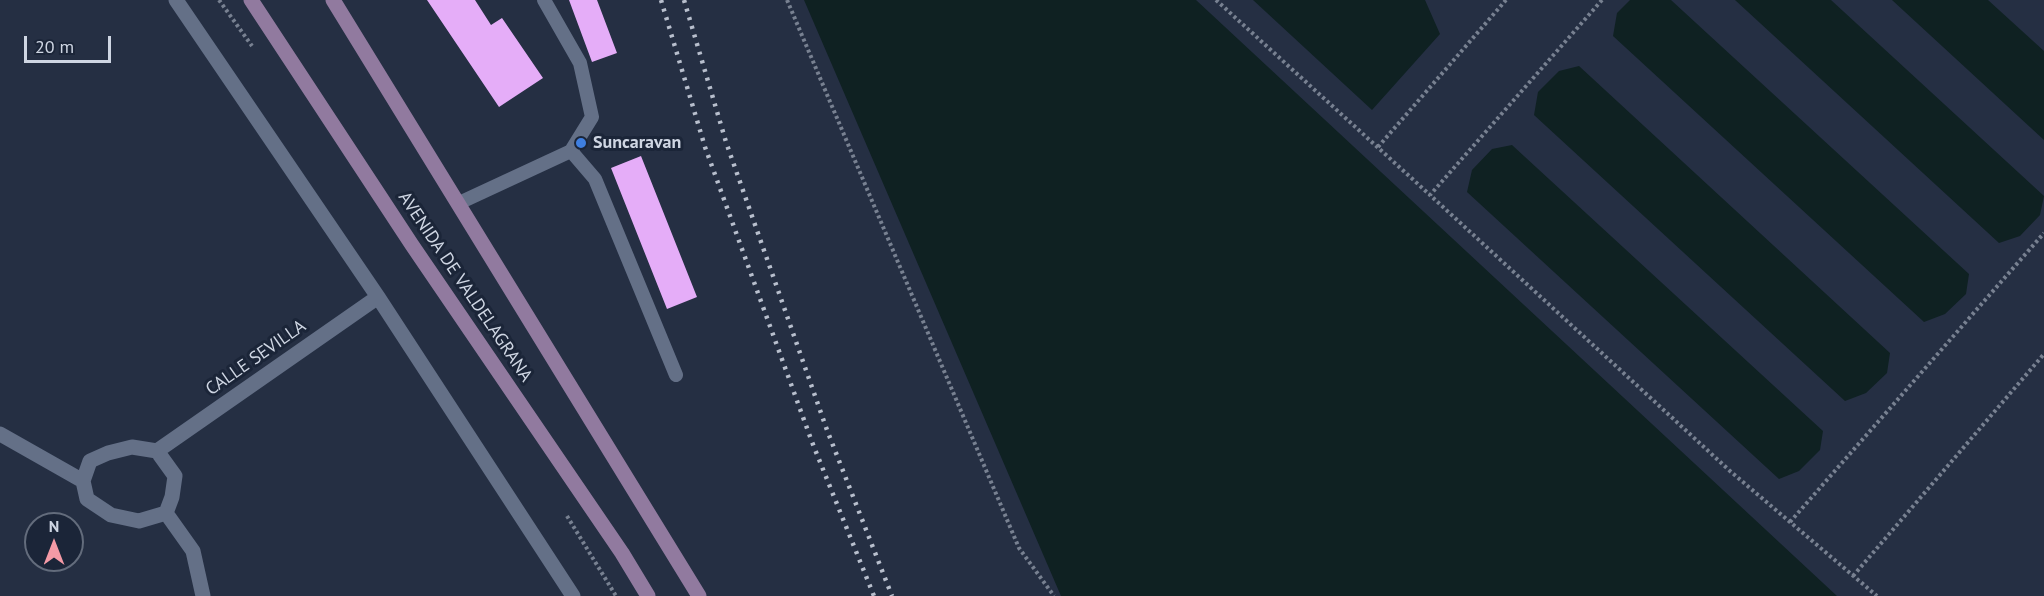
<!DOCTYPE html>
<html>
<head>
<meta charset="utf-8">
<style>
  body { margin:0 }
  #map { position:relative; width:2044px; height:596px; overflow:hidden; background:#252f43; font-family:"PT Sans",sans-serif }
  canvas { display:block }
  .north { position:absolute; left:24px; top:512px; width:60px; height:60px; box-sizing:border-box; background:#1b2538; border:2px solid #636c7c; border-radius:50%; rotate:0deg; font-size:16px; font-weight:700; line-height:24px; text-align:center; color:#cfd6e3 }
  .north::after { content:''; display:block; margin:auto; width:21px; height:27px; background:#f49aa6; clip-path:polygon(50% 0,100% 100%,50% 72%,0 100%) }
  .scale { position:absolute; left:24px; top:36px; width:87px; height:27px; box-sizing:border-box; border:3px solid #cfd6e3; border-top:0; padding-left:8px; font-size:18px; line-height:21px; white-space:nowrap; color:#cfd6e3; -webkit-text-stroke:4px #1b2538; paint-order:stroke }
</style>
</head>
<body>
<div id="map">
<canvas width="2044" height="596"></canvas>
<div class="north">N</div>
<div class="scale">20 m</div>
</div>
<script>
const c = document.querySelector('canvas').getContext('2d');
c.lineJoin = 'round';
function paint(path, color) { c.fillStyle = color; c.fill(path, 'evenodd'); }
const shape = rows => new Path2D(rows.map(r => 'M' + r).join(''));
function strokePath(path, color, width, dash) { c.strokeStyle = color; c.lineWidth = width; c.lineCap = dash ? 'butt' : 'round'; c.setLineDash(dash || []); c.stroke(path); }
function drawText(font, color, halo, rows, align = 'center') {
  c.font = font + ' "PT Sans",sans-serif'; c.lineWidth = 6; c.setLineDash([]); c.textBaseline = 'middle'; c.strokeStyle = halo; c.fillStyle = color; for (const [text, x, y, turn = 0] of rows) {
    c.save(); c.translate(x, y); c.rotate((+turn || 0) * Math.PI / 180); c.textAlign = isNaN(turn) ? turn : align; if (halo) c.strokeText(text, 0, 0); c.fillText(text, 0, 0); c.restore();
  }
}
paint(shape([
  [804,0,1196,0,1837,596,1061,596],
  [1253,0,1425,0,1440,34,1372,110],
  [1630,0,1671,0,1969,274,1966,294,1945,314,1924,322,1613,36,1617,13],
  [1735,0,1831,0,2044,196,2040,215,2020,236,1999,243],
  [1892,0,1988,0,2044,51,2044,140],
  [1579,66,1890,353,1887,373,1866,393,1845,401,1534,115,1538,92,1559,71],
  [1512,145,1823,431,1820,450,1799,471,1779,479,1467,192,1472,170,1492,149]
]), '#0f2122');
paint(shape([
  [427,0,475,0,491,25,502,18,543,78,499,107],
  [569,0,597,0,617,53,592,62],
  [641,156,697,297,667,309,611,168]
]), '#e5adf8');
strokePath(shape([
  [219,0,252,46],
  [787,0,1019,548,1054,596],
  [1216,0,1430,195],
  [1602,0,1430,195,1730,471,1877,596],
  [1378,147,1506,0],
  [567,516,616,596],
  [1790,522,2044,233],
  [1853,576,2044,354]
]), '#788191', 4, [3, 3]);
strokePath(shape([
  [571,151,595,179,676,375],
  [459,203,571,151,592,117,580,63,544,0]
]), '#647087', 14);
strokePath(shape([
  [176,0,378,297,573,596],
  [0,434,83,481],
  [157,451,175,476,172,497,166,513,139,521,111,515,87,499,83,481,90,461,108,453,132,447,157,451,378,297],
  [166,513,193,551,203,596]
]), '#647087', 15);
strokePath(shape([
  [251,0,412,245,622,553,648,596],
  [333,0,699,596]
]), '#917a9f', 15);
strokePath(shape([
  [661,0,705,147,812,442,874,596],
  [684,0,726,142,827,430,892,596]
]), '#b8bfcd', 4.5, [3, 6]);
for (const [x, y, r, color] of [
  [581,143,6,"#3f7fe0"]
]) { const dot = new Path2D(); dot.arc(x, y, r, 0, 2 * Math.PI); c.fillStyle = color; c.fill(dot); strokePath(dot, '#1b2538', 2); }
drawText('bold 18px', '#cfd6e3', '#1b2538', [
  ["Suncaravan",593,143]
], 'left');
drawText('18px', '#cfd6e3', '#1b2538', [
  ["AVENIDA DE VALDELAGRANA",465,287,56],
  ["CALLE SEVILLA",256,358,-35]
]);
</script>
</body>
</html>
